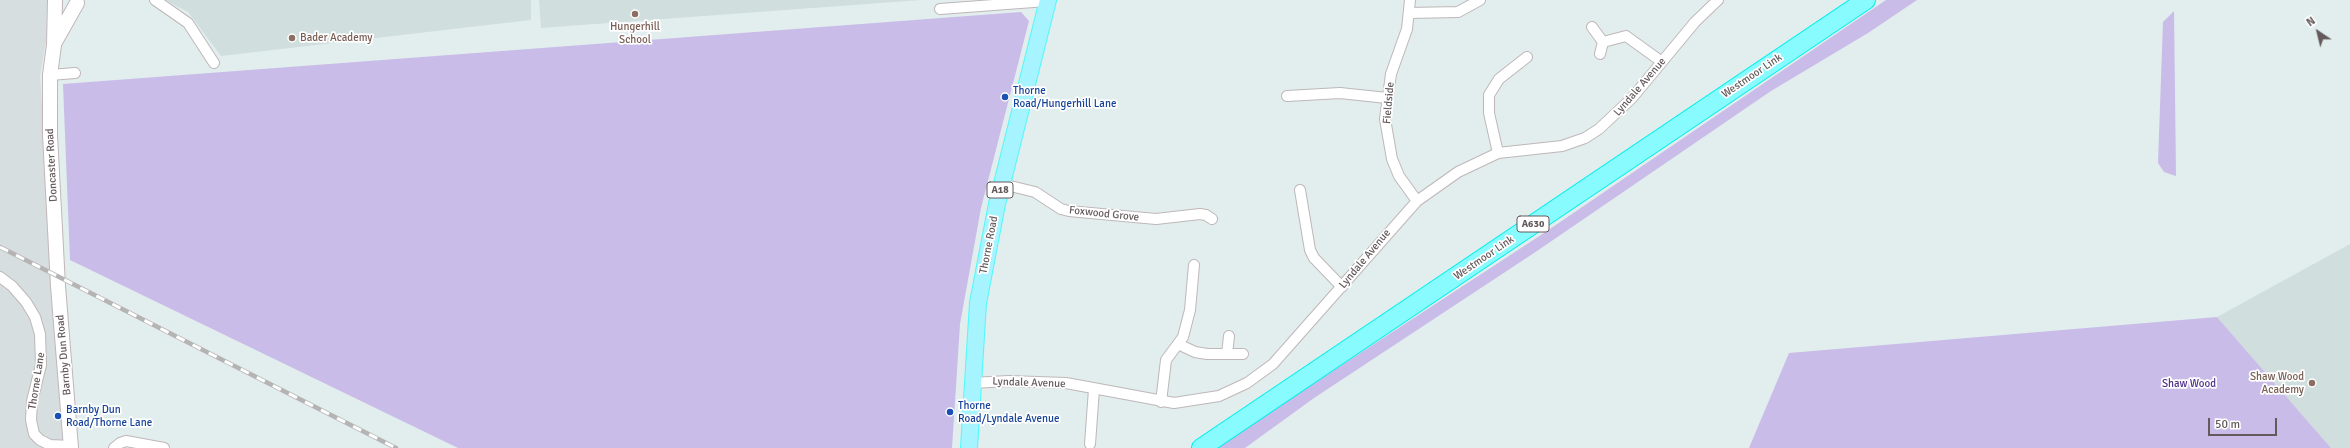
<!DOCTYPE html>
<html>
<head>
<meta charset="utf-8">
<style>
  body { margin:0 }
  #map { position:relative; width:2350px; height:448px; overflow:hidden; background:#e2edee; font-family:Signika,sans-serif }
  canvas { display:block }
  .north { position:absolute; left:2298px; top:12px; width:40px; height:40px; -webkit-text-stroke:3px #fff; paint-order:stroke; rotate:325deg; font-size:11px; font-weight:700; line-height:16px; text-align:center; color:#645a5c }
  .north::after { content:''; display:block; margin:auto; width:14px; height:18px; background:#645a5c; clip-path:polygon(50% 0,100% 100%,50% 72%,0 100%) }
  .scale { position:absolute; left:2208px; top:418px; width:69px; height:18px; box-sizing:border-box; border:2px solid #645a5c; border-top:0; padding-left:5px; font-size:12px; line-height:14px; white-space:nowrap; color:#645a5c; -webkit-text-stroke:3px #fff; paint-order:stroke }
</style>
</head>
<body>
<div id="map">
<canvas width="2350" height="448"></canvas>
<div class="north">N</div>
<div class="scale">50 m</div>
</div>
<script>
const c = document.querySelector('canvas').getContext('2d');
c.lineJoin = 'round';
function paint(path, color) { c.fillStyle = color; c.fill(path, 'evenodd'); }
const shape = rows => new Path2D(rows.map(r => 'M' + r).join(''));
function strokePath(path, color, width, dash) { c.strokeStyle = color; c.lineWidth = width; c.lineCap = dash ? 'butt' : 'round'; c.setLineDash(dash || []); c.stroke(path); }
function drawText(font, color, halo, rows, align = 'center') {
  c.font = font + ' Signika,sans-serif'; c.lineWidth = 3.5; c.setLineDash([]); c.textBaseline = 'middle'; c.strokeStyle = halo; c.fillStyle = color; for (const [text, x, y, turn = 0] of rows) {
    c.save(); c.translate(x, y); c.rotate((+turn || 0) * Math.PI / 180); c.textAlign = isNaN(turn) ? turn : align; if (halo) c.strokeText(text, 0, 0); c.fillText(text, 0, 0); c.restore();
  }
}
paint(shape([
  [0,0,53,0,40,76,65,448,0,448]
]), '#d6dee0');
paint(shape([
  [165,0,531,0,531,20,221,56,188,12],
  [539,0,921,0,541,28],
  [2350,244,2350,448,2331,448,2217,317]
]), '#d0dede');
paint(shape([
  [1886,0,1917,0,1868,33,1771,91,1534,253,1314,398,1245,448,1215,448,1544,233],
  [2174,11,2176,176,2164,172,2158,163,2163,22],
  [1021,12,1029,21,981,208,960,324,952,448,458,448,70,260,63,84],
  [2217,317,2331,448,1749,448,1789,353]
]), '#c9bce8');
const street = shape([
  [155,0,188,23,214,63],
  [1410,0,1407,29,1391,74,1385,119,1392,159,1399,176,1417,201],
  [940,9,1047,1],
  [1409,13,1458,12,1480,0],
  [1592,27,1603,42,1600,54],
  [1603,42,1626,36,1662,62],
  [50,75,75,73],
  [1287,96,1340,93,1387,98],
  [1498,153,1489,113,1489,95,1499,79,1527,57],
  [1002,184,1035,192,1061,209,1069,211,1156,219,1200,214,1206,215,1212,219],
  [1300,190,1310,250,1314,258,1342,287],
  [0,277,12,286,26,302,35,317,40,334,41,365,32,401,31,420,34,434,40,440,50,445,71,446],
  [1178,344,1195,352,1207,354,1243,354],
  [1227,354,1229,336],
  [972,383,1009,381,1066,383,1174,403,1219,396,1247,383,1273,364,1417,201,1458,172,1498,153,1562,146,1585,138,1599,129,1632,98,1695,22,1718,0],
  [1161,402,1166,360,1183,337,1190,310,1194,265],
  [1090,444,1094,389],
  [114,448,120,443,126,441,164,448]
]);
const secondary = shape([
  [55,0,54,45,50,75,50,135,58,286,71,448],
  [55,42,77,3]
]);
const primary = shape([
  [969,448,978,303,997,204,1048,0]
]);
const highway = shape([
  [1201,448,1866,0]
]);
strokePath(street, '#bfb7b8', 12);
strokePath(secondary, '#c1b7b9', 16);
strokePath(primary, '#4ef9fa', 18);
strokePath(highway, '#00f0ea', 20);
strokePath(street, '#fff', 10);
strokePath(secondary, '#fff', 14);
strokePath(primary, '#a6f4ff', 16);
strokePath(highway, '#88fbff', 18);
const rail = shape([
  [0,247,396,448]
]);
strokePath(rail, '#b5b3b3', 4.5);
strokePath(rail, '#fff', 3, [9]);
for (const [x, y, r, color] of [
  [635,14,4,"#8d6e63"],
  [292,38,4,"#8d6e63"],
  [1005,97,4,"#1a4fb4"],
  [2312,383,4,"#8d6e63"],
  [950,412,4,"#1a4fb4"],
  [58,416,4,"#1a4fb4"]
]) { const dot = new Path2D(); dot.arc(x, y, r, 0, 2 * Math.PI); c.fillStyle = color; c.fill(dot); strokePath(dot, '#fff', 1.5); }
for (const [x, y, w] of [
  [1000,190,26],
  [1533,224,32]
]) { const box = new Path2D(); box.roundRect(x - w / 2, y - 8, w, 16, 3); c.fillStyle = '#fff'; c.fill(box); strokePath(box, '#645a5c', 1); }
drawText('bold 10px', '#645a5c', null, [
  ["A18",1000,190],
  ["A630",1533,224]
]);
drawText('11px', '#785e54', '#fff', [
  ["Hungerhill",635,27],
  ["School",635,40],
  ["Bader Academy",300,38,"left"],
  ["Shaw Wood",2304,377,"right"],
  ["Academy",2304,390,"right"]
]);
drawText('11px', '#645a5c', '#fff', [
  ["Westmoor Link",1752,76,-34],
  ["Lyndale Avenue",1640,87,-49],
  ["Fieldside",1389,103,-85],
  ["Doncaster Road",52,165,-93],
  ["Foxwood Grove",1104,214,6],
  ["Thorne Road",989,245,-79],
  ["Westmoor Link",1484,258,-34],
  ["Lyndale Avenue",1365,259,-50],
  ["Barnby Dun Road",64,355,-95],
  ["Thorne Lane",37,381,-81],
  ["Lyndale Avenue",1029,383,2]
]);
drawText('11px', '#164399', '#fff', [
  ["Thorne",1013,91],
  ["Road/Hungerhill Lane",1013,104],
  ["Thorne",958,406],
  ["Road/Lyndale Avenue",958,419],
  ["Barnby Dun",66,410],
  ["Road/Thorne Lane",66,423]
], 'left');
drawText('11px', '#4f318c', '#fff', [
  ["Shaw Wood",2189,384]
]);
</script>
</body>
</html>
